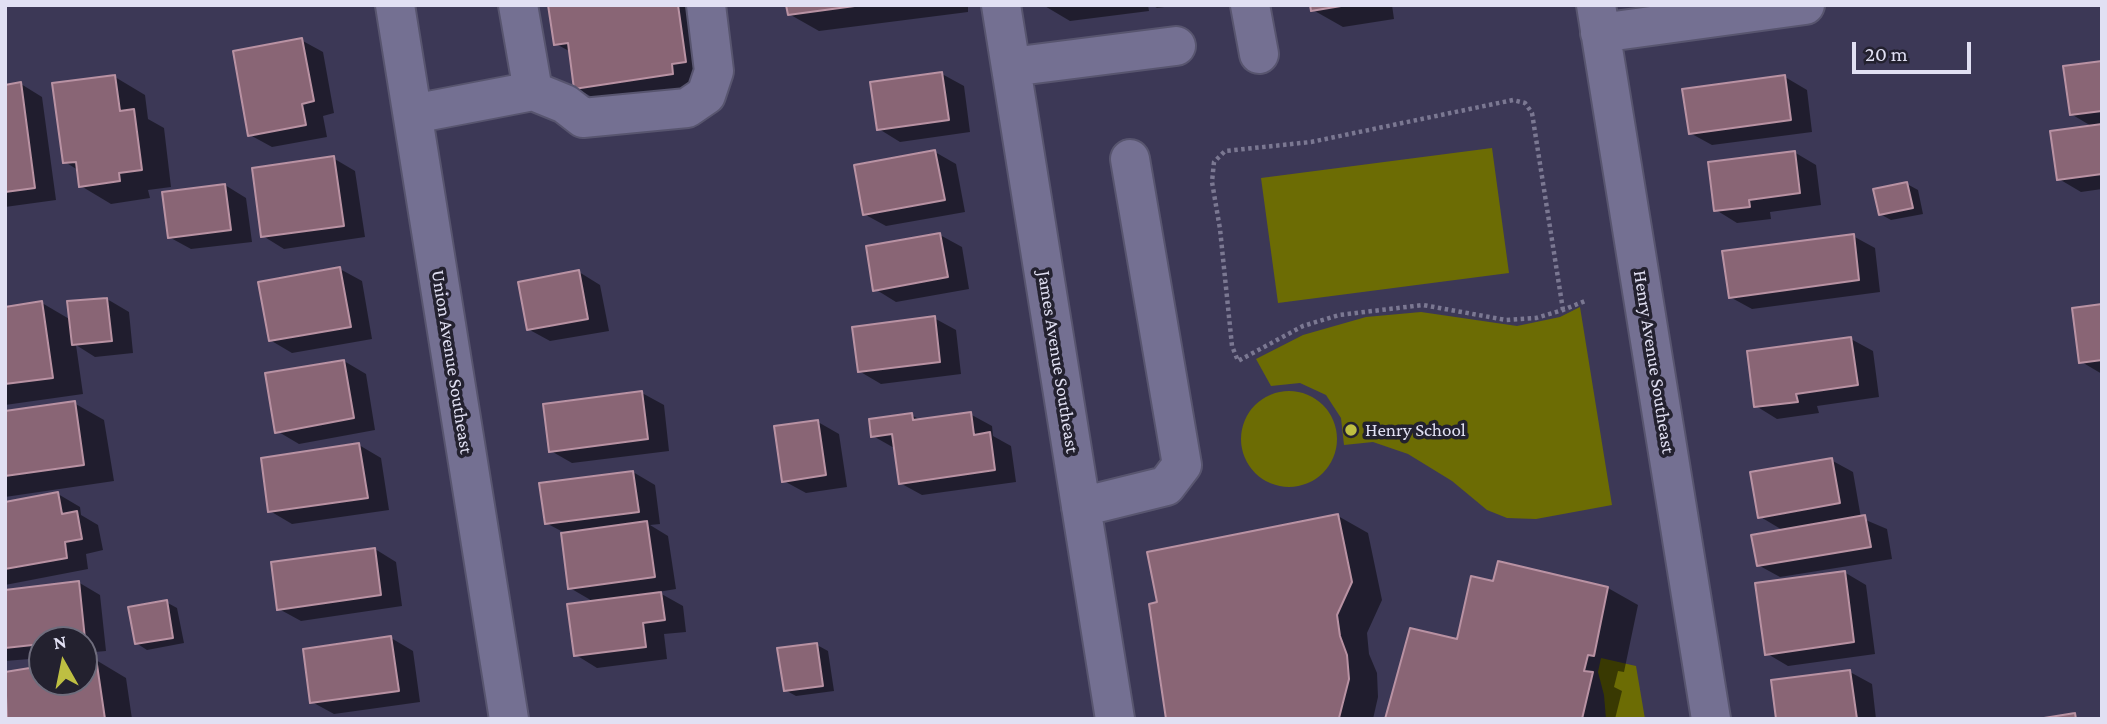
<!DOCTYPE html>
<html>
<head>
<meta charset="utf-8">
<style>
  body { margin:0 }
  #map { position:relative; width:2107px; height:724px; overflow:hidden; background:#3c3856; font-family:"Crimson Pro",serif }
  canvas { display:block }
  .frame { position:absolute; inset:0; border:7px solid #e1e0f3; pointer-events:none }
  .north { position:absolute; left:28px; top:626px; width:70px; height:70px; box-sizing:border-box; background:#23212f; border:2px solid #6f6d7d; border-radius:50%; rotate:351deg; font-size:19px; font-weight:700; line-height:28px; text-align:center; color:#e1e0f3 }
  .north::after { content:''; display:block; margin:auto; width:24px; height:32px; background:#bebf42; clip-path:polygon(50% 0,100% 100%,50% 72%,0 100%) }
  .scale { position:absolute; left:1852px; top:42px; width:119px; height:32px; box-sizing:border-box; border:4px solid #e1e0f3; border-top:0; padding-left:9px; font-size:21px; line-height:24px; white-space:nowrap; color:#e1e0f3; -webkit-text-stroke:5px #23212f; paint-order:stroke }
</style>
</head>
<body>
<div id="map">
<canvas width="2107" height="724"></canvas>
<div class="frame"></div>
<div class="north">N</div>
<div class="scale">20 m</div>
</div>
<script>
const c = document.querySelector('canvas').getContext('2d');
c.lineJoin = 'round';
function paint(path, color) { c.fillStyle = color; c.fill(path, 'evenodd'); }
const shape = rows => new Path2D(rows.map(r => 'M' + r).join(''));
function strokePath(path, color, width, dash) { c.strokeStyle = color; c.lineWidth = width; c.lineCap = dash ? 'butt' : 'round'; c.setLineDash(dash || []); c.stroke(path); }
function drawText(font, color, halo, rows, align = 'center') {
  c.font = font + ' "Crimson Pro",serif'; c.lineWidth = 7; c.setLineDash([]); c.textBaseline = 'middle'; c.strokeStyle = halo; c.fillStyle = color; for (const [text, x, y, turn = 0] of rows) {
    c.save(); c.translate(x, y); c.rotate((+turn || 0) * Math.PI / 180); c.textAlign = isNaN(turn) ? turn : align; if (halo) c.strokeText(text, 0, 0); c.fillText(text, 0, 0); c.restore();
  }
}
paint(shape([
  [1492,148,1509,273,1278,303,1261,178],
  [1580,307,1612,505,1536,519,1507,518,1487,510,1452,481,1408,454,1373,442,1344,445,1341,418,1326,395,1300,383,1271,386,1256,359,1303,335,1366,317,1421,312,1517,326,1560,317],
  '1241 439a48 48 0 1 1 96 0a48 48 0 1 1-96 0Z',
  [1601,658,1636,666,1645,719,1606,719,1604,695,1598,672]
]), '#6c6c04');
paint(shape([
  [550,5,705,5,702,90,606,105,576,88,571,52,556,44],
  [788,5,968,5,968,12,819,31,789,14],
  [1043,5,1148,5,1149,11,1070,21],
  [1152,5,1179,5,1157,8],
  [1312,5,1392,5,1394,19,1343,27,1313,10],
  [301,40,323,52,334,113,323,116,327,137,272,147,250,135],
  [2102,63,2102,189,2081,192,2059,179,2093,127,2071,114],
  [942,74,964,86,970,132,900,142,879,129],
  [115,77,145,95,148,119,164,128,171,187,148,190,150,198,111,204,81,186,78,170,65,162],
  [1785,77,1807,90,1812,132,1712,145,1690,133],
  [21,84,42,97,56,200,5,207,5,86],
  [935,152,956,164,965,212,886,226,864,214],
  [1794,152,1816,165,1821,205,1770,212,1771,219,1737,223,1716,210],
  [333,158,355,171,365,237,284,249,263,236],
  [1907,184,1918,190,1923,214,1891,220,1880,214],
  [225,185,246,198,252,242,191,249,169,237],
  [940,235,962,247,969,289,896,302,875,289],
  [1853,236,1875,248,1880,292,1752,309,1730,297],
  [340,269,362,281,372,339,292,353,270,340],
  [579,272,600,285,609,331,550,341,528,329],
  [107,299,129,312,133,353,95,357,76,345,83,394,5,405,5,308,42,303,71,320],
  [2102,306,2102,374,2080,361],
  [934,318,956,330,961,374,881,384,859,371],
  [1851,339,1873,351,1879,397,1817,406,1819,413,1777,419,1756,406],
  [344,361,366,374,375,430,299,444,277,431],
  [642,393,664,405,669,451,572,463,551,451],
  [74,403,104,420,114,481,5,497,5,413],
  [970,414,992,426,993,436,1011,446,1016,482,922,495,900,483,896,449,873,436,911,415,921,420],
  [818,422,839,434,847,487,806,493,784,481],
  [359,445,381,458,389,510,292,524,270,511],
  [1831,460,1853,472,1861,518,1887,529,1892,559,1780,577,1758,565,1784,531,1759,516],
  [633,472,655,485,660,524,650,525,668,536,676,589,658,592,683,606,686,632,664,634,667,659,597,668,576,655,594,602,570,588,563,532,546,523],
  [58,494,80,507,81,515,98,525,103,550,86,554,88,569,5,585,5,504],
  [1338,516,1368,533,1382,600,1367,633,1369,654,1377,673,1378,697,1373,719,1168,719],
  [375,549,396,562,402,606,301,621,279,609],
  [1844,572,1866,585,1875,654,1788,666,1766,653],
  [78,582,100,595,106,651,84,653,84,640,42,640,42,658,5,661,5,592],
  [1495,584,1608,588,1638,605,1624,672,1618,671,1614,687,1622,691,1615,719,1387,719,1458,641],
  [166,602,177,608,184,643,147,650,136,643],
  [391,638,413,651,420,702,334,714,312,702],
  [817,645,828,651,834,691,796,696,785,690],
  [96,660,126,678,132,719,8,719,5,673,42,668,42,682,84,682,84,662],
  [1850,672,1872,684,1876,719,1778,719]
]), '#0007');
const building = shape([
  [548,5,678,5,686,62,672,64,673,74,574,89,568,43,554,45,548,5],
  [786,5,862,5,788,15,786,5],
  [1310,5,1347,5,1311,11,1310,5],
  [302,38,314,101,302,104,306,125,248,136,233,51,302,38],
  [2102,61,2102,111,2070,115,2063,66,2102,61],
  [942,72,949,120,877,130,870,82,942,72],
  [115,75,120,111,134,109,142,170,119,173,120,181,79,187,76,162,63,163,52,83,115,75],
  [1785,75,1791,120,1689,134,1682,89,1785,75],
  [21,82,35,188,5,192,5,85,21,82],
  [2102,124,2102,174,2057,180,2050,131,2102,124],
  [935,150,945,200,863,215,854,165,935,150],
  [1795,151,1800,193,1749,200,1750,207,1714,211,1708,162,1795,151],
  [334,156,344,226,261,237,252,168,334,156],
  [1907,182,1913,208,1879,215,1873,189,1907,182],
  [225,184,231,230,168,238,162,192,225,184],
  [940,233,948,277,873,291,866,246,940,233],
  [1854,234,1859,280,1729,298,1722,251,1854,234],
  [340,267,351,327,269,341,258,282,340,267],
  [579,270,588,319,527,330,518,282,579,270],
  [107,298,112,341,72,345,67,301,107,298],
  [42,301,53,378,5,384,5,307,42,301],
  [2102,304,2102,360,2079,363,2072,308,2102,304],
  [935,316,940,362,858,372,852,327,935,316],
  [1851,337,1858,385,1796,394,1798,402,1754,407,1747,351,1851,337],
  [344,360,354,418,275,433,265,373,344,360],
  [642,391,648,439,549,452,543,404,642,391],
  [75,401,84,465,5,476,5,411,75,401],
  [971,412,974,435,990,432,995,470,899,484,892,434,871,437,869,419,912,413,913,420,971,412],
  [818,420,826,475,782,482,774,426,818,420],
  [359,443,368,498,268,512,261,458,359,443],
  [1832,458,1840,503,1758,518,1750,472,1832,458],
  [633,471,639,512,545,524,539,483,633,471],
  [58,492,62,514,77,511,82,539,65,542,67,558,5,569,5,502,58,492],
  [1338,514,1352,582,1337,615,1340,636,1347,655,1349,679,1339,718,1343,719,1166,719,1149,604,1157,602,1147,552,1338,514],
  [1865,515,1871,547,1757,566,1751,535,1865,515],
  [647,521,655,577,568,589,561,533,647,521],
  [375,548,381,595,277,610,271,562,375,548],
  [1498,561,1608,587,1594,656,1588,655,1584,671,1593,672,1582,719,1385,719,1410,628,1457,639,1471,576,1493,581,1498,561],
  [1845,571,1854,642,1765,655,1755,583,1845,571],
  [79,581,85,639,42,640,42,644,5,648,5,590,79,581],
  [661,592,665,620,643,623,646,647,574,656,567,604,661,592],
  [167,600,173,638,135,644,128,607,167,600],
  [391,636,399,691,310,703,303,649,391,636],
  [817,643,823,686,784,691,777,648,817,643],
  [96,658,105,719,7,719,5,672,42,666,42,682,84,682,84,660,96,658],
  [1850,670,1857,719,1776,719,1771,680,1850,670],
  [2075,713,2076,719,2044,719,2044,718,2075,713]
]);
paint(building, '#896575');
strokePath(building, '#b992a3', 2);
const minor = shape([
  [395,5,509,719],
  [518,5,533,91,565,104,583,118,687,108,706,95,714,71,706,5],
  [1001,5,1115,719],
  [1250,5,1259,54],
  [1596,5,1711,719],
  [1600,33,1805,5],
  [1011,67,1176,46],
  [413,114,533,91],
  [1081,507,1166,486,1182,465,1130,159]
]);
strokePath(minor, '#58556f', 42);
strokePath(shape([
  [1563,310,1532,113,1525,103,1513,100,1311,142,1225,151,1214,162,1212,182,1220,229,1232,346,1238,361,1303,326,1339,315,1423,305,1506,320,1536,318,1563,310,1585,301]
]), '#7b7892', 4.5, [3.5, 3.5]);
strokePath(minor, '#747092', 38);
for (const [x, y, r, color] of [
  [1351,430,7,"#bebf42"]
]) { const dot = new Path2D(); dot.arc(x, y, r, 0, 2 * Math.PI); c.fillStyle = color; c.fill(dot); strokePath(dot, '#23212f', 2.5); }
drawText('19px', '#e1e0f3', '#23212f', [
  ["Union Avenue Southeast",452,362,81],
  ["James Avenue Southeast",1058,362,81],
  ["Henry Avenue Southeast",1654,362,81]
]);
drawText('19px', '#e1e0f3', '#23212f', [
  ["Henry School",1365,430]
], 'left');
</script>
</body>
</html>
